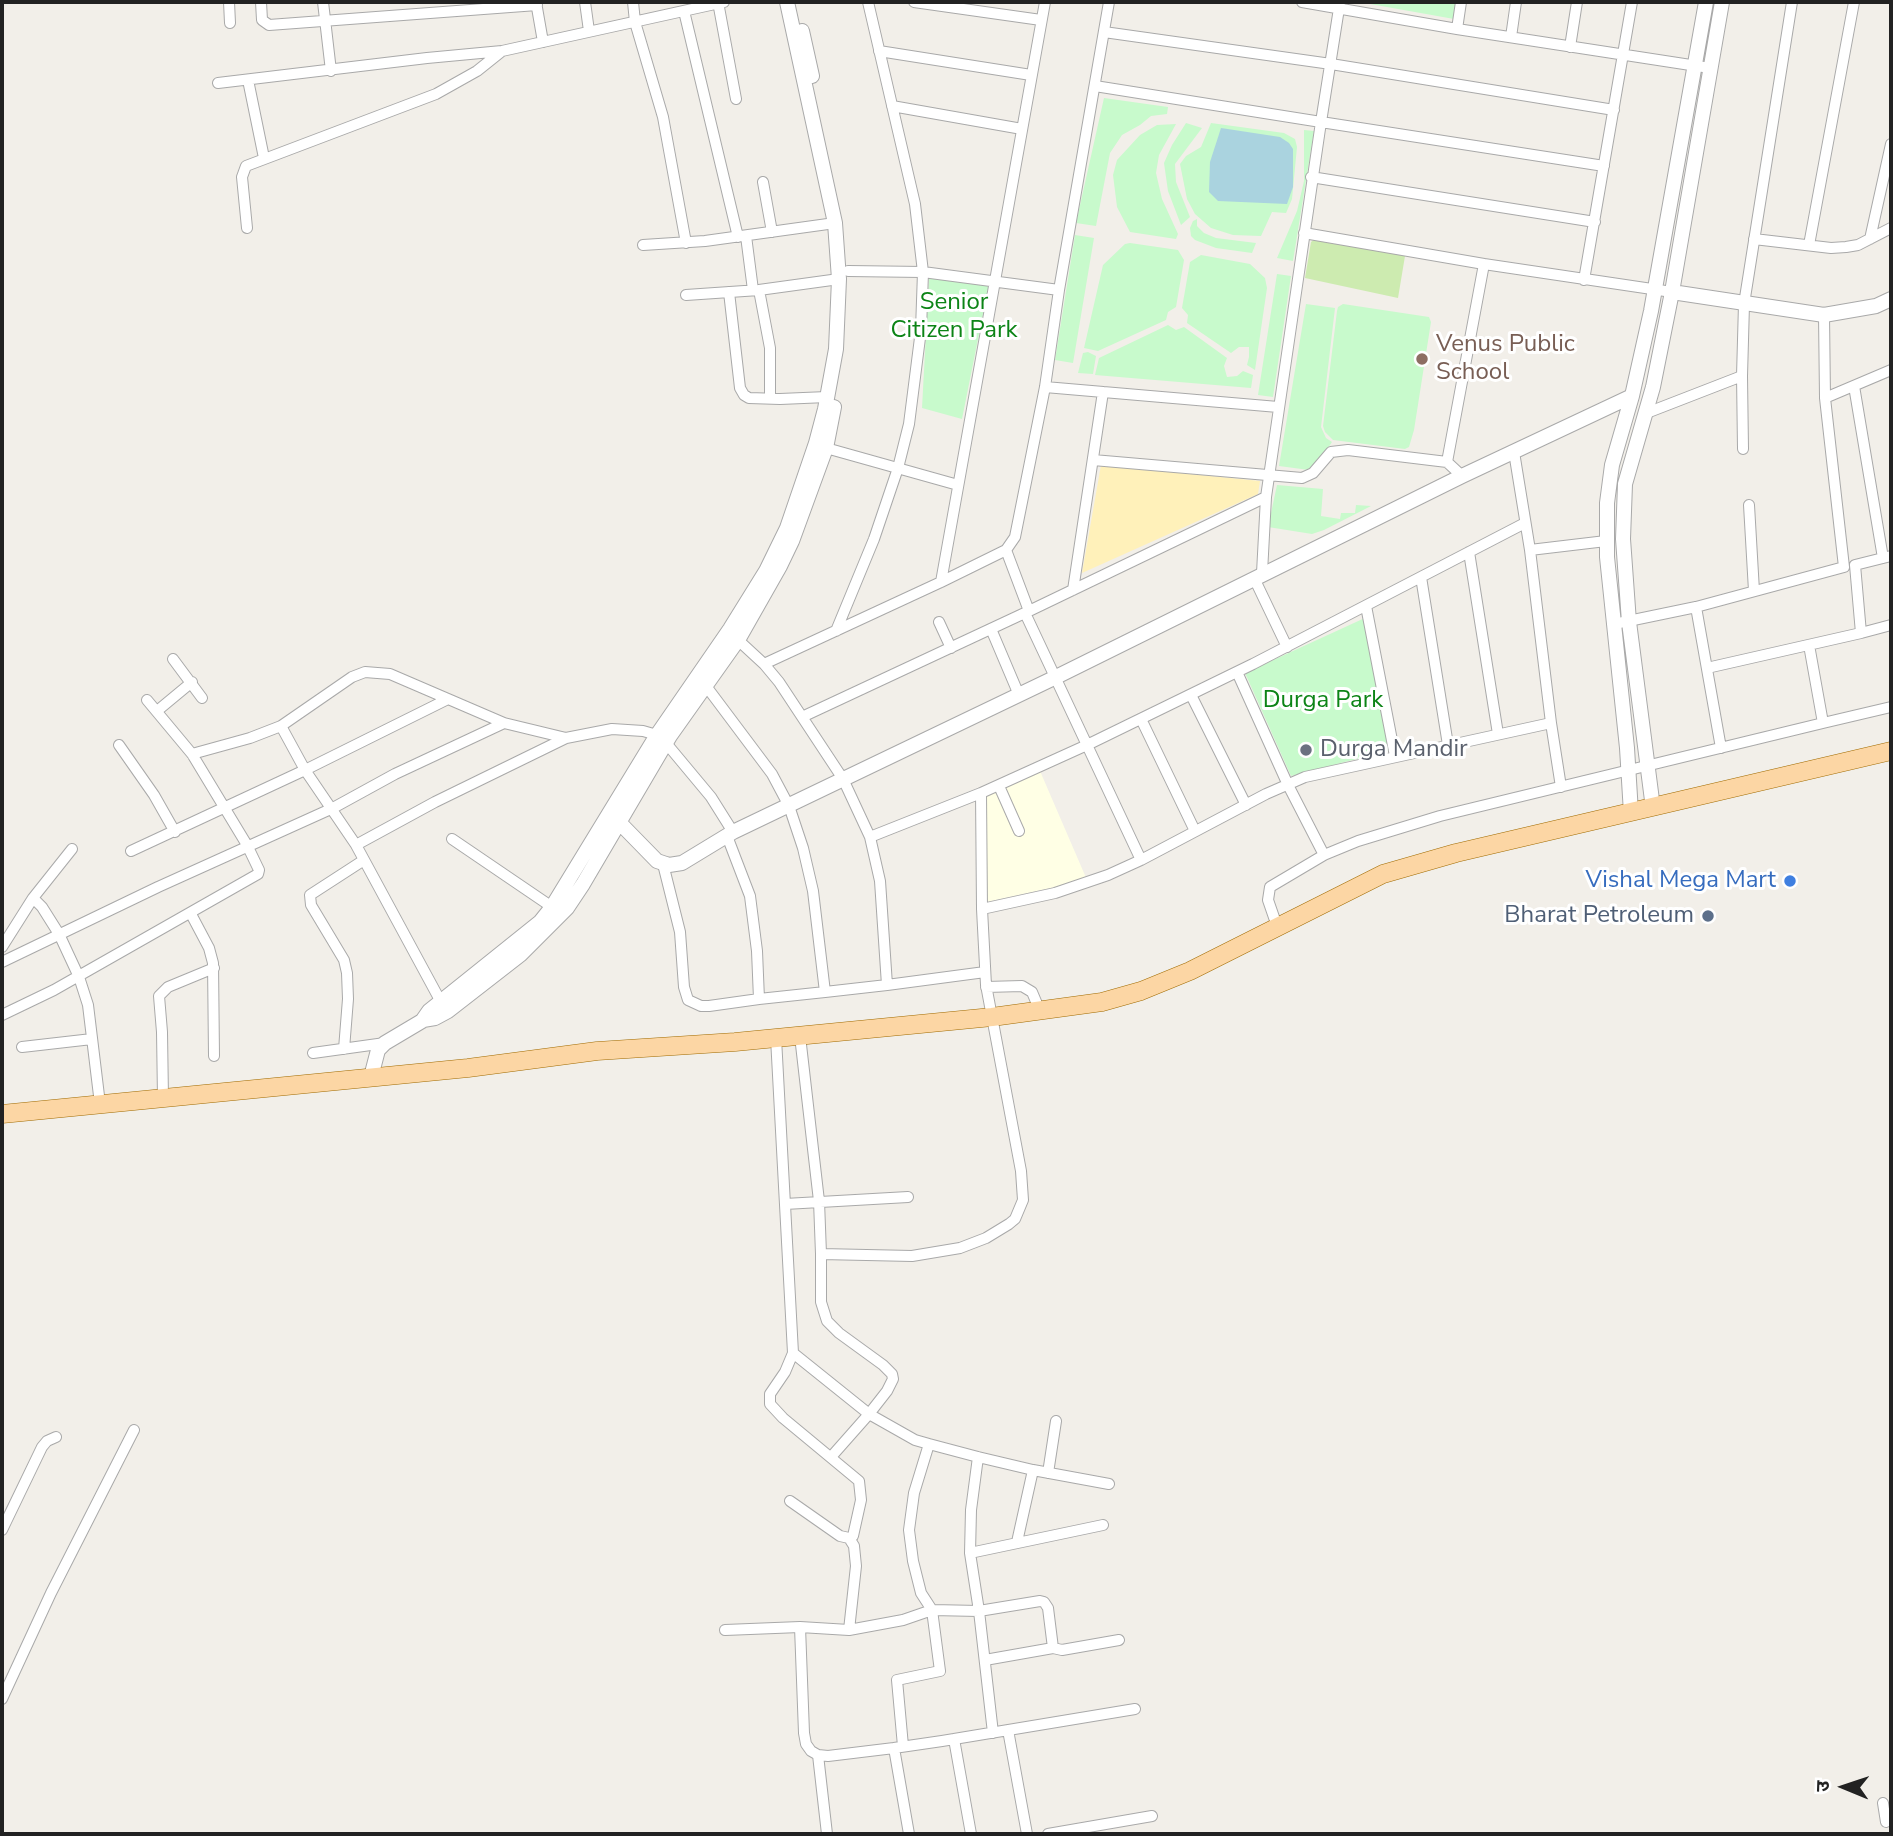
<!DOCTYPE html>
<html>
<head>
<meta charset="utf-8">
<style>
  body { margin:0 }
  #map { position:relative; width:1893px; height:1836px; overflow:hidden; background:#f2efe9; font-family:"Nunito Sans","Noto Sans Devanagari",sans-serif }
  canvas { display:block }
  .frame { position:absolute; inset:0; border:4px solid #222; pointer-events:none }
  .north { position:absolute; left:1809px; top:1752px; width:70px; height:70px; -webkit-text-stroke:5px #fff; paint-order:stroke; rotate:272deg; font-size:19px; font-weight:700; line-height:28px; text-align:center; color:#222 }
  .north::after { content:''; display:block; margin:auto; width:24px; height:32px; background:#222; clip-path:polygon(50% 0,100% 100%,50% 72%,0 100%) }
</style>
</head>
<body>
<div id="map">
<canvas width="1893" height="1836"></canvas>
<div class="frame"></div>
<div class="north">उ</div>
</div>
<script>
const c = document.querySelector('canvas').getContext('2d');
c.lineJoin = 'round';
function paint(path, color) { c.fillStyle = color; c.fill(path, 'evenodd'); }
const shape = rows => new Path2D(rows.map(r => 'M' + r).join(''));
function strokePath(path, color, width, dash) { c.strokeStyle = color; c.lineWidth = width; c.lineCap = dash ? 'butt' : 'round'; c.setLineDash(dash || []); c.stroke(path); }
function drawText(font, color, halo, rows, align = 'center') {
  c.font = font + ' "Nunito Sans",sans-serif'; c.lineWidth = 6; c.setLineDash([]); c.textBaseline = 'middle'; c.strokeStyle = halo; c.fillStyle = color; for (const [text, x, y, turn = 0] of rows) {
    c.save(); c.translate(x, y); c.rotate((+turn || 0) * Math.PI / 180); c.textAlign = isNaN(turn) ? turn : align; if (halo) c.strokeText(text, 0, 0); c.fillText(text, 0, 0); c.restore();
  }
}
paint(shape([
  [1040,771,1087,880,986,902,986,795]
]), '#ffffe5');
paint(shape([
  [1316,238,1405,256,1398,298,1305,278,1311,242]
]), '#cdebb0');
paint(shape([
  [1101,465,1260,481,1258,494,1082,573]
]), '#fff1ba');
paint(shape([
  [1359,2,1457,2,1454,19],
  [1104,98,1168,107,1167,114,1151,116,1140,125,1122,135,1110,153,1096,226,1076,223],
  [1186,123,1202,128,1175,164,1176,182,1190,217,1181,225,1168,191,1164,163,1172,145],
  [1211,123,1284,133,1295,139,1297,147,1292,199,1286,213,1272,212,1261,236,1233,235,1211,228,1195,214,1187,199,1180,164,1186,156,1201,147],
  [1176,124,1159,155,1156,173,1162,199,1178,234,1176,239,1130,232,1117,207,1113,175,1117,160,1140,135,1157,125],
  [1304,130,1314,131,1293,261,1277,258,1297,211,1304,181],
  [1197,219,1197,226,1204,233,1216,238,1256,243,1252,253,1216,248,1195,240,1191,236,1190,228,1193,221],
  [1075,235,1094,238,1073,363,1055,360],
  [1130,243,1178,250,1184,260,1176,307,1168,312,1166,320,1098,351,1084,348,1103,265,1125,244],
  [1201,255,1250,264,1265,278,1267,288,1255,370,1247,365,1249,357,1249,347,1239,347,1231,353,1187,323,1188,315,1182,308,1190,262],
  [1277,274,1291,276,1273,397,1258,395],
  [929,278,989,284,962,419,922,408],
  [1306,304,1335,308,1321,427,1326,438,1332,442,1317,464,1309,470,1279,466],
  [1343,304,1429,317,1431,322,1414,430,1409,447,1405,449,1333,440,1325,432,1323,426,1337,311,1338,307],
  [1168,325,1176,330,1184,327,1227,358,1224,366,1227,377,1237,376,1243,371,1253,375,1251,388,1095,375,1099,358],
  [1088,352,1096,356,1093,374,1078,373,1083,353],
  [1277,485,1323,489,1321,516,1340,519,1341,513,1355,513,1356,505,1371,506,1324,530,1312,534,1268,527],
  [1367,617,1391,750,1291,776,1245,673]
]), '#c8facc');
paint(shape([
  [1221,128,1280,137,1289,143,1293,149,1293,187,1287,204,1218,201,1209,192,1210,162]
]), '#aad3df');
const minor = shape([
  [229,2,230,23],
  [261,2,262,20,269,25,537,5],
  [323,2,331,71],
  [536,2,543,42],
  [585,2,589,31],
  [633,2,635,22,663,117,686,243],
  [718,2,736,99],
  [914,2,1041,20],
  [1302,2,1457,29,1710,68],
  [1340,2,1321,122,1604,166],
  [684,11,738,237],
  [1457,29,1461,2],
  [1104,32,1331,64,1614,110],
  [1511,37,1516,2],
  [1570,47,1577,2],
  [879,51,1031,75],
  [248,80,264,158],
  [218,83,427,58,502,51,724,2],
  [1095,86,1321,122,1266,497],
  [892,106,1022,129],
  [1311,177,1595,222],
  [763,182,772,232],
  [247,228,242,177,246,166,436,94,477,71,502,51],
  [1304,233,1484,264,1672,292],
  [746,236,753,290],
  [1754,239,1831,248,1846,247,1858,245,1891,228],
  [1870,239,1891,144],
  [643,245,705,241,835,223],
  [1809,245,1854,2],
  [848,271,923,272,1059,290],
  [1584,280,1632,2],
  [759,290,770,348,770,398],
  [729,292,740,388,744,395,749,398,780,399,827,397],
  [686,295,759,290,839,279],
  [1742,376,1743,449],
  [1854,386,1883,558],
  [1045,387,1278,407],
  [1825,398,1891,370],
  [1644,414,1742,376,1744,304,1792,2],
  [826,448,958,485],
  [1514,452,1530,550,1606,541],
  [1093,460,1302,478,1313,473,1331,452,1348,450,1447,462,1462,476],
  [1447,462,1484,264],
  [1749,505,1754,591],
  [1469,552,1498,734],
  [1891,556,1855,565,1861,633,1891,625],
  [1421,577,1448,745],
  [1254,578,1287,647],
  [941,582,1006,550,1015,537,1045,387,1059,290,1109,2],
  [1073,590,1103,392],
  [1366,606,1395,756],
  [1696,607,1721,748],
  [1029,611,1266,497,1262,573],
  [1025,613,1141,860],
  [939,622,951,648],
  [1614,624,1696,607,1844,567,1825,398,1824,315],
  [991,629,1019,695],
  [836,631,874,539,898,468,909,424,921,330,923,272,915,204,868,2],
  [738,640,764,664,779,682,843,779,870,837,880,881,887,985,985,972],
  [173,659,202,698],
  [764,664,941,582,1045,2],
  [1707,668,1861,633],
  [1237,672,1288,785,1324,855],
  [706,686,772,774,789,806,803,848,813,891,825,992,887,985],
  [1191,695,1246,805],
  [157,711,192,682],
  [802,717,1029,611,1006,550],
  [1141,719,1195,831],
  [1551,723,1561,787],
  [1823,723,1891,707],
  [281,726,305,770,356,845,441,1002],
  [666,743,711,797,733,832],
  [119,745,154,795,175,832],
  [192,754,250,738,281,726,352,677,365,672,390,674,504,723,566,738],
  [999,786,1019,831],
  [727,836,750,896,757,951,759,999,825,992],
  [870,837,981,793],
  [452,839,552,907],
  [356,845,435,802,566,738,612,729,643,731,657,735],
  [131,851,305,770,448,699],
  [663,864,680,932,684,987,688,1000,701,1006,709,1006,759,999],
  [33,898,42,907,59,934,79,977,88,1005,100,1104],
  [982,909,1055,893,1108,875,1141,860,1266,794,1305,777,1551,723,1530,550],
  [191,914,209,948,213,963,214,1056],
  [1277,926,1268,900,1270,887,1324,855,1358,841,1440,816,1823,723,1809,645],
  [2,947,33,898,72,849],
  [2,962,158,887,333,808,395,774,504,723],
  [986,987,1022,986,1032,992,1040,1011],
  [2,1015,54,990,258,874,259,870,247,845,192,754,147,700],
  [800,1036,819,1201,821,1254],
  [776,1038,793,1353],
  [22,1047,92,1039],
  [344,1049,348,999,347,973,344,960,311,905,310,895,364,860],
  [313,1053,385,1043],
  [163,1098,162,1032,159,996,168,987,214,968],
  [785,1204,908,1197],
  [831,1457,869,1414,887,1391,893,1379,892,1374,883,1365,839,1333,827,1321,821,1302,821,1254,912,1256,960,1248,986,1238,1009,1224,1015,1219,1023,1200,1021,1171,986,985,982,909,981,793,1087,745,1253,664,1525,523],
  [978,1457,971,1510,970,1553,979,1611,932,1610,921,1593,913,1561,909,1530,914,1493,929,1444,978,1457,1033,1470,1109,1484],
  [1048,1473,1056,1421],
  [790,1501,840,1536,849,1538,853,1536,861,1500,859,1481,783,1418,770,1404,770,1394,785,1372,793,1353,869,1414,915,1440,929,1444],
  [2,1530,42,1447,47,1441,56,1437],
  [1017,1542,1033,1470],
  [970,1553,1103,1525],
  [725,1630,800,1627],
  [849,1630,856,1566,854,1546,849,1538],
  [985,1660,1053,1648],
  [2,1699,51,1593,134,1430],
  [1008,1730,1027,1834],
  [993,1733,979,1611,1040,1601,1044,1602,1048,1608,1053,1648,1062,1650,1119,1640],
  [954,1739,971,1834],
  [903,1746,897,1680,940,1671,932,1610,903,1620,849,1630,800,1627,804,1733,806,1744,811,1751,818,1755,828,1756,894,1748,942,1741,1135,1709],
  [894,1748,909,1834],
  [818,1755,827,1834],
  [1883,1803,1886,1822],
  [1048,1834,1152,1816]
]);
const tertiary = shape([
  [802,31,812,76],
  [1672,292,1824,315,1876,306,1891,299],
  [1653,808,1629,622,1623,539,1625,484,1653,387,1672,292,1722,2],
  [1631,813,1627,748,1607,557,1607,503,1612,465,1632,396,1651,311,1706,2],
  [614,817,657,861,669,865,682,863,733,832,1054,678,1462,476,1632,396],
  [423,1020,435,1018,448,1011,520,955,567,908,583,884,670,736,738,640,780,566,792,541,826,448,834,407],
  [371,1077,378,1050,385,1043,422,1021,429,1011,540,922,552,907,657,735,730,629,766,571,787,528,816,443,825,409,836,349,839,279,835,223,787,2]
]);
const primary = shape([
  [2,1114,468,1068,597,1051,735,1042,992,1017,1102,1002,1141,991,1190,971,1383,874,1456,853,1891,751]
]);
strokePath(minor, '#a9a9a9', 12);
strokePath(tertiary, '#a9a9a9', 16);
strokePath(primary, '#a06b00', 19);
strokePath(minor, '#fff', 10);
strokePath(tertiary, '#fff', 14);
strokePath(primary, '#fcd6a4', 18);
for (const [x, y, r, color] of [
  [1422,359,7,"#8d6e63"],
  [1306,750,7,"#6b7280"],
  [1790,881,7,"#3f7fe0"],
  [1708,916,7,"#5c6f8a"]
]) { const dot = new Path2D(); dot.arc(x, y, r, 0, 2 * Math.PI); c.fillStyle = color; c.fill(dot); strokePath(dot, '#fff', 2.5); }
drawText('24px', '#0c8416', '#fff', [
  ["Senior",954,303],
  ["Citizen Park",954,331],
  ["Durga Park",1323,701]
]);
drawText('24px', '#785e54', '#fff', [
  ["Venus Public",1436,345],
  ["School",1436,373]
], 'left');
drawText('24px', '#5b616d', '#fff', [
  ["Durga Mandir",1320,750]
], 'left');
drawText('24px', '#366cbe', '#fff', [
  ["Vishal Mega Mart",1776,881]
], 'right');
drawText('24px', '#4e5e75', '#fff', [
  ["Bharat Petroleum",1694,916]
], 'right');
</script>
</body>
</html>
